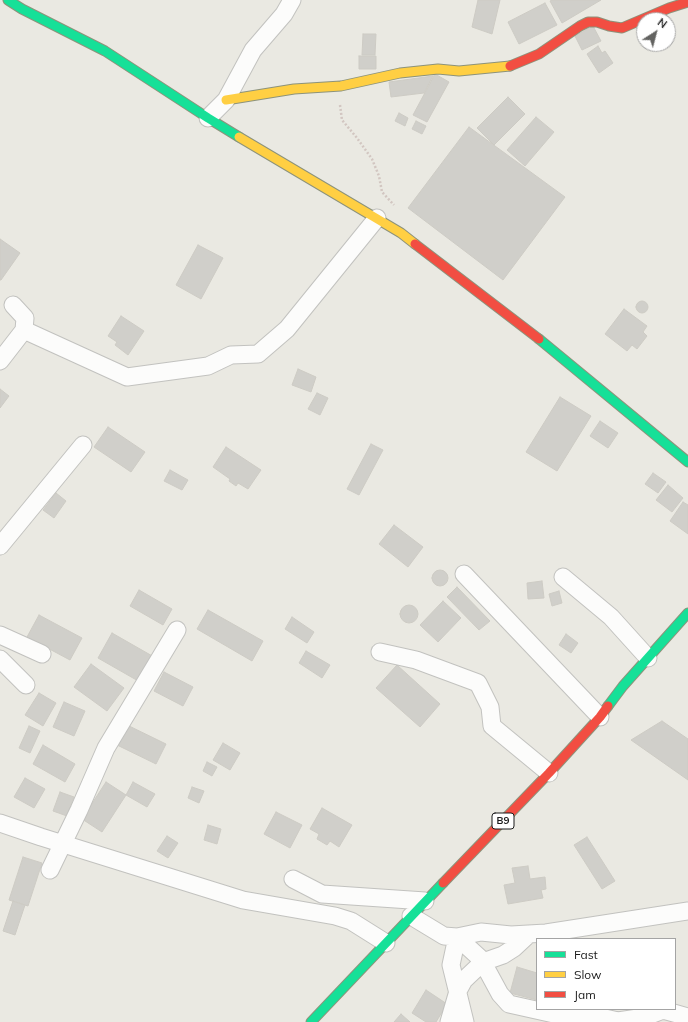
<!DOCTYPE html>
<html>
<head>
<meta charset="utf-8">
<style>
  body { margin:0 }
  #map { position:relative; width:688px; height:1022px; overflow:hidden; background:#eae9e2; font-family:Mulish,sans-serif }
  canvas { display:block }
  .legend { position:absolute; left:536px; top:938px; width:140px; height:72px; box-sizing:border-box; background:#fff; border:1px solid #a4a4a4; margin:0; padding:5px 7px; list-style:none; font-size:12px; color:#1b1b1b }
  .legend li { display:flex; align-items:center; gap:8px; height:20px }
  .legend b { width:20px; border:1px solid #a4a4a4 }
  .north { position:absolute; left:636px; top:12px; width:40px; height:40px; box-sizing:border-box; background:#fff; border:1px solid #a4a4a4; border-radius:50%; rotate:36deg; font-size:11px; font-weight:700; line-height:16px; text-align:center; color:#1b1b1b }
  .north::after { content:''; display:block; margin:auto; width:14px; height:18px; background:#636361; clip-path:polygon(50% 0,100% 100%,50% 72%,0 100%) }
</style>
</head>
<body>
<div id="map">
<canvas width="688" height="1022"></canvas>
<ul class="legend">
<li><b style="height:5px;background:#16e098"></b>Fast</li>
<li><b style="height:5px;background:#ffcf43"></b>Slow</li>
<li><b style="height:5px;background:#f24e42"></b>Jam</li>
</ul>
<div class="north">N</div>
</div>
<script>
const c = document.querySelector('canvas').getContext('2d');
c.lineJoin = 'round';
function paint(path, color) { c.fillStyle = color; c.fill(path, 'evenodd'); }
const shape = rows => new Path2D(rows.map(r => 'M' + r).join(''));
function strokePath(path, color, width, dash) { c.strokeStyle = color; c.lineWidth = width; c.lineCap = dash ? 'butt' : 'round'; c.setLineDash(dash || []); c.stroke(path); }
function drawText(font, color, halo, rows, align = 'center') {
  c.font = font + ' Mulish,sans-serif'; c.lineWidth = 3; c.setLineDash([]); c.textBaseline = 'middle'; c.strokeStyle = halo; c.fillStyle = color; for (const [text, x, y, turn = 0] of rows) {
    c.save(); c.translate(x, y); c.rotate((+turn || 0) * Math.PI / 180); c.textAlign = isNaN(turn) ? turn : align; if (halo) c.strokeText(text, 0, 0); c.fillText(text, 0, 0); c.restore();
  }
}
const building = shape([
  [478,0,500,0,492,34,472,27,478,0],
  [552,0,601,0,562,23,550,1,552,0],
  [545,3,557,25,519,44,508,22,545,3],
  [593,26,601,41,582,50,575,36,593,26],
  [363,34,376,34,375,55,362,55,363,34],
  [598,46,602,53,605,51,613,63,599,73,587,54,598,46],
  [359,56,376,56,376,69,359,69,359,56],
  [435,74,449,82,427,122,413,115,435,74],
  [433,76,424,93,391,97,389,82,433,76],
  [508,97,525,114,494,145,477,128,508,97],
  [399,113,408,118,405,126,395,121,399,113],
  [536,117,554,132,525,166,507,150,536,117],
  [416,121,426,126,422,134,412,129,416,121],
  [469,127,565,197,503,280,408,208,469,127],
  [0,239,20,253,1,280,0,280,0,239],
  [198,245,223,258,201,299,176,285,198,245],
  '636 307a6 6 0 1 1 12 0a6 6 0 1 1-12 0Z',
  [624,309,647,326,643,332,647,336,637,349,632,345,627,351,605,334,624,309],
  [121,316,144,331,128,355,115,345,117,342,108,336,121,316],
  [298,369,316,377,311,392,292,385,298,369],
  [0,389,9,396,0,408,0,389],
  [317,393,328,398,320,415,308,409,317,393],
  [560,397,591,416,557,471,526,452,560,397],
  [600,421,618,433,608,448,590,436,600,421],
  [108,427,145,452,131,472,94,447,108,427],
  [371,444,383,450,359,495,347,489,371,444],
  [226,447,261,470,248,489,238,483,236,486,229,481,230,479,213,467,226,447],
  [170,470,188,480,182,490,164,481,170,470],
  [653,473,666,482,658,493,645,484,653,473],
  [668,485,683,498,672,512,656,500,668,485],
  [56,493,66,501,54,518,43,510,56,493],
  [683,502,688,505,688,534,670,521,683,502],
  [394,525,423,547,408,567,379,544,394,525],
  '432 578a8 8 0 1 1 16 0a8 8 0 1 1-16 0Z',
  [542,581,544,598,528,599,527,583,542,581],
  [457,587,490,621,479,630,447,597,457,587],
  [139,590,172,609,163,625,130,606,139,590],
  [559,591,562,603,552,606,549,594,559,591],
  [443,601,461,618,438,642,420,625,443,601],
  '400 614a9 9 0 1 1 18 0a9 9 0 1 1-18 0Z',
  [208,610,263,641,252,661,197,629,208,610],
  [39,615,82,638,70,660,27,637,39,615],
  [292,617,314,632,307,643,285,629,292,617],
  [112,633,154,657,140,682,98,658,112,633],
  [566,634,578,643,571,653,559,645,566,634],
  [306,651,330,665,322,678,299,663,306,651],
  [91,664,124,688,107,711,74,687,91,664],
  [397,665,440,704,420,727,376,688,397,665],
  [164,672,193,687,183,706,154,691,164,672],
  [39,693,56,703,43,726,25,715,39,693],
  [64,702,85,711,74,736,53,727,64,702],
  [662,721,688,739,688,780,631,740,662,721],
  [125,724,166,744,156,764,115,744,125,724],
  [29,726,40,731,30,753,19,748,29,726],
  [223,743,240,753,230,770,213,760,223,743],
  [43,745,75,764,65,782,33,764,43,745],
  [207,762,217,767,212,776,203,771,207,762],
  [25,778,45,789,34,808,14,797,25,778],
  [106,782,126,795,102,832,82,819,106,782],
  [133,782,155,794,147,807,126,795,133,782],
  [192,787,204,791,199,803,188,798,192,787],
  [60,792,74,797,67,816,53,811,60,792],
  [322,808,352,825,339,847,330,841,327,845,317,839,319,834,310,829,322,808],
  [276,812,302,825,290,848,264,834,276,812],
  [208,825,221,829,217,844,204,840,208,825],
  [167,836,178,843,168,858,157,851,167,836],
  [587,837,615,881,602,889,574,845,587,837],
  [23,857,42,863,28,906,9,900,23,857],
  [528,866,530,879,545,877,546,889,541,890,543,898,508,904,504,885,515,883,512,868,528,866],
  [13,901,25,905,15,935,3,931,13,901],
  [517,967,537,973,537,1000,510,993,517,967],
  [426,990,447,1004,436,1022,426,1022,412,1013,426,990],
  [401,1014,410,1022,394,1022,401,1014]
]);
paint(building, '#d0cfca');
strokePath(building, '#cdcbc4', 1);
const street = shape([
  [208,118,226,100,253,50,284,14,292,0],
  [24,330,127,377,208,366,231,355,258,354,287,329,377,218],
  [0,361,24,330,25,318,13,305],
  [0,546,83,445],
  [464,574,600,717],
  [563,577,611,617,648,658],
  [0,635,42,654],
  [380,652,416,660,478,683,490,707,492,726,549,773],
  [0,659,26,685],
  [0,823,41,837,243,900,335,916,351,921,386,943],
  [50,870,79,810,106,748,177,630],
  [293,879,322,894,425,901],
  [411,916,444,936,457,937,481,932,511,935,546,933,688,911],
  [457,937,481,959,500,994,509,1004,554,1014,575,1017,592,1015,618,1021,645,1017,663,1010,688,1017],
  [457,937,451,965,465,1022],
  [449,1022,458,991,464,980,483,962,503,955,514,948,529,934]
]);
const fast = shape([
  [8,0,22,9,105,51,208,118,239,137],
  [539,339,688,462],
  [608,706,623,686,688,613],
  [311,1022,443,883]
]);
const slow = shape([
  [226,100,294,89,341,86,400,73,438,69,459,71,510,66],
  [239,137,401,233,415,244]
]);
const jam = shape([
  [510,66,539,54,580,26,588,22,597,22,609,26,622,28,669,8,688,2],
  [415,244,539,339],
  [443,883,549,773,600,717,608,706]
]);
strokePath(street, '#c2c2bf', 19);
strokePath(fast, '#8d937b', 11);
strokePath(slow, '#8d937b', 11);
strokePath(jam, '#8d937b', 11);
strokePath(shape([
  [340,105,342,120,357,138,372,159,379,176,382,192,394,205]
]), '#d2c6c1', 2.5, [2, 2]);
strokePath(street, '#fcfcfb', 17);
strokePath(fast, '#16e098', 9);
strokePath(slow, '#ffcf43', 9);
strokePath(jam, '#f24e42', 9);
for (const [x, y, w] of [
  [503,821,22]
]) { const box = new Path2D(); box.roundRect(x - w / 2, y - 8, w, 16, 3); c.fillStyle = '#fff'; c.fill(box); strokePath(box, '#1b1b1b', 1); }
drawText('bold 10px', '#1b1b1b', null, [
  ["B9",503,821]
]);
</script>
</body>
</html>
